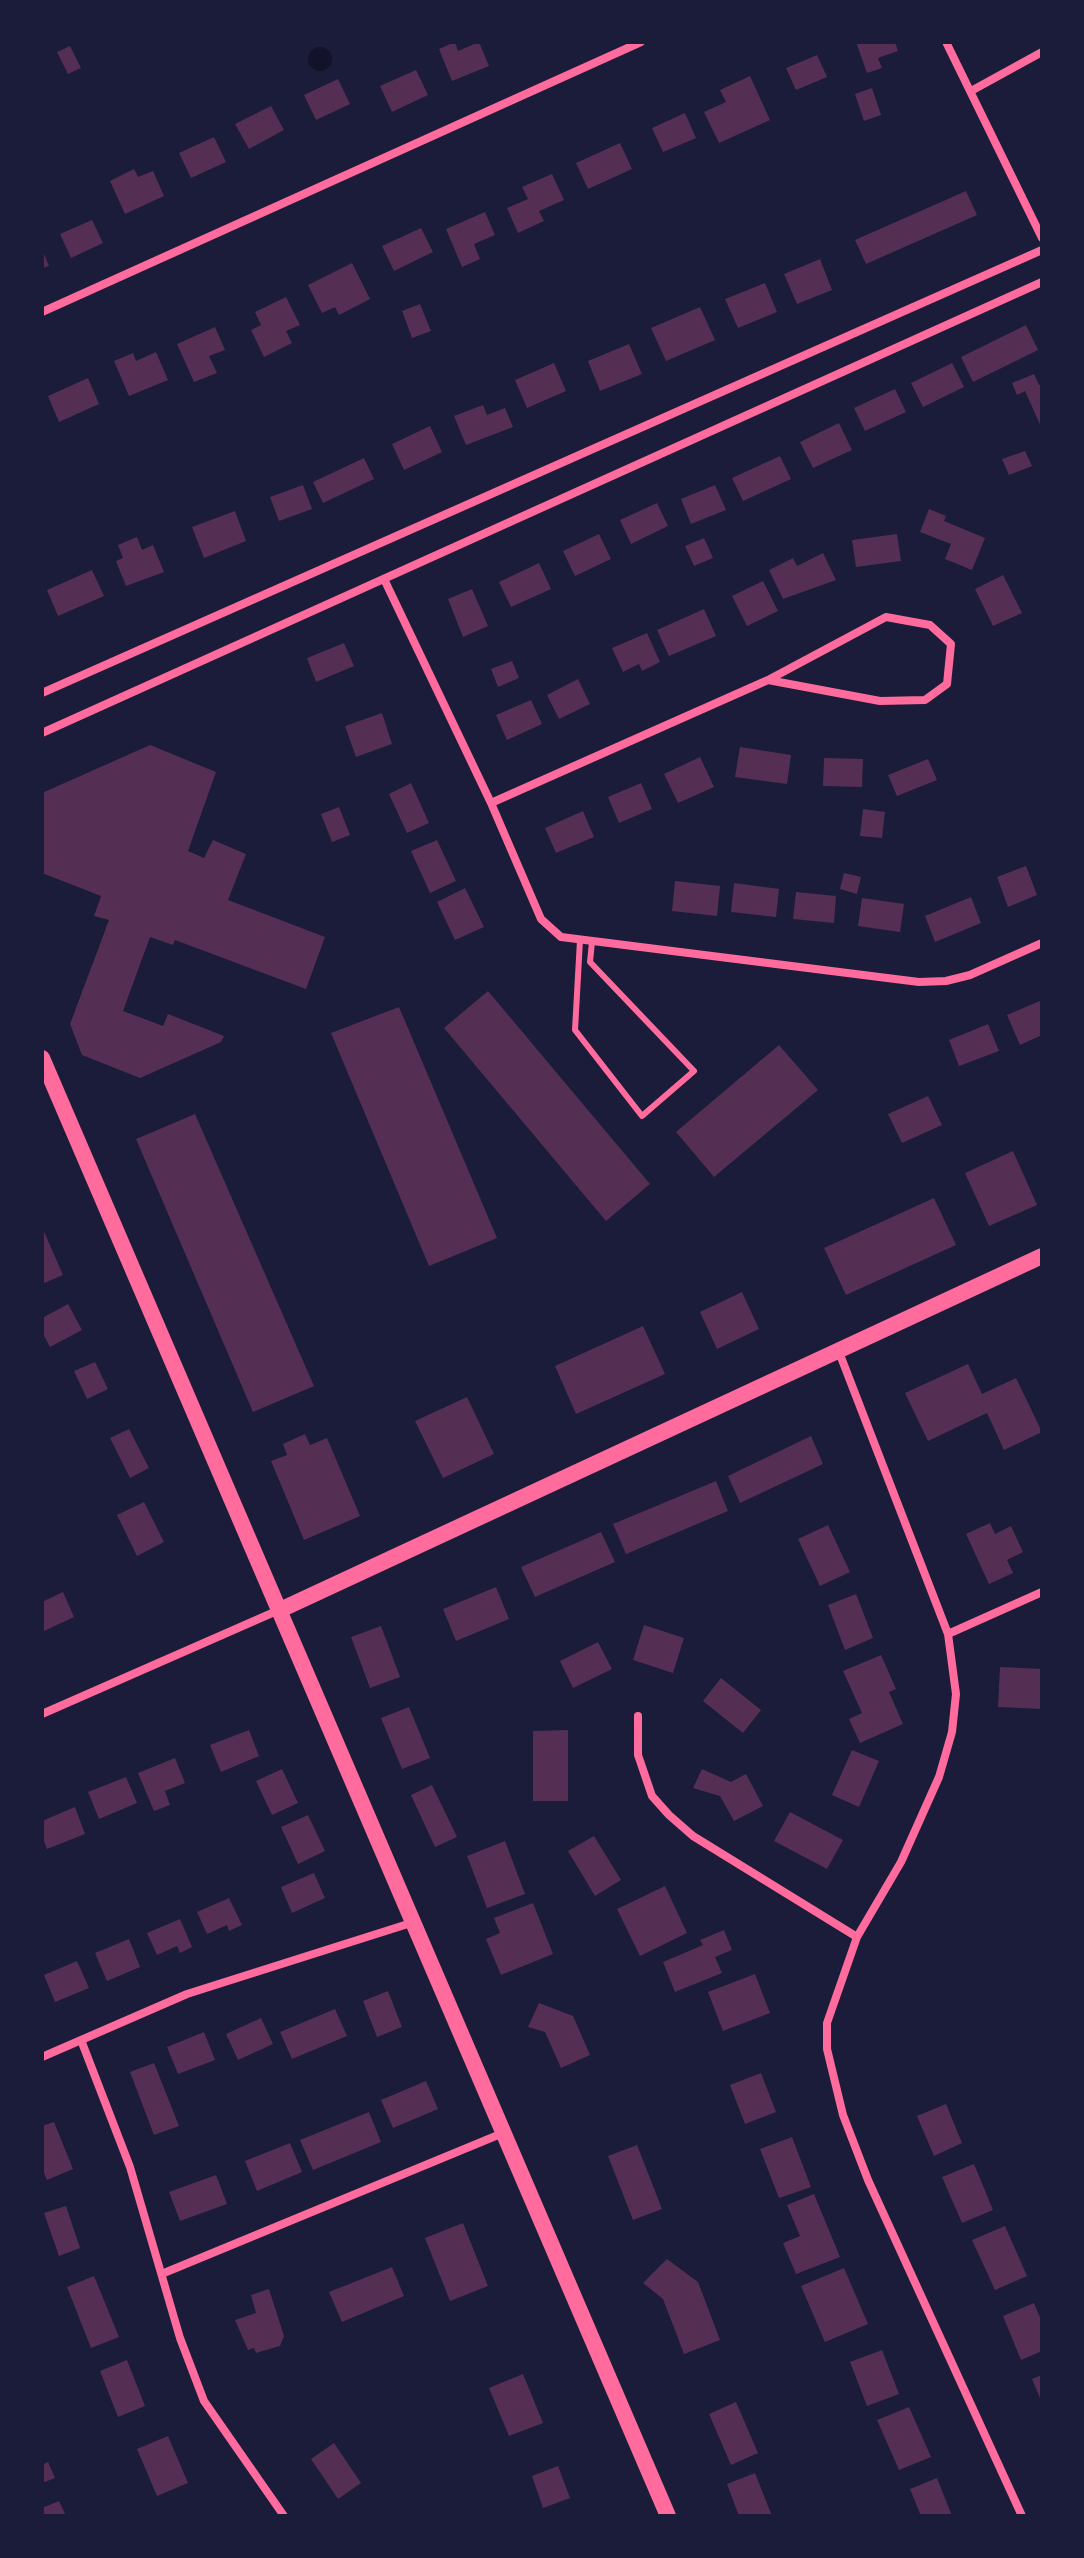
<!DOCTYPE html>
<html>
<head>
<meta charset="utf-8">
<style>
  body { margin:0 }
  #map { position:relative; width:1084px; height:2558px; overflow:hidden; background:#1b1b3a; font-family:"IBM Plex Sans",sans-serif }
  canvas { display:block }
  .frame { position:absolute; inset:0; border:44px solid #1b1b3a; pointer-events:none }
</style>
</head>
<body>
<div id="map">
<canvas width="1084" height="2558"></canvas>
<div class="frame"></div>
</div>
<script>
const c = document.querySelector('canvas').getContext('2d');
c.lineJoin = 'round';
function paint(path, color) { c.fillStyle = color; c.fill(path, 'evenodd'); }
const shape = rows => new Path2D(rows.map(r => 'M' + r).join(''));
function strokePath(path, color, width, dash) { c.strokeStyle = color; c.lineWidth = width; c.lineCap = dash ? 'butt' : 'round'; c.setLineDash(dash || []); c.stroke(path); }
paint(shape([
  '308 59a12 12 0 1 1 24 0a12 12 0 1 1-24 0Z'
]), '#12122b');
paint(shape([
  [455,42,458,51,479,42,489,66,452,81,439,49],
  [856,42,895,42,898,51,878,58,882,68,867,73],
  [70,46,81,68,68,74,57,52],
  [817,55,827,77,796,90,786,68],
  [416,70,428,95,392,112,380,86],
  [750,76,770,120,719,143,704,112,726,102,720,90],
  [338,79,350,104,316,120,304,95],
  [872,88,881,115,864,121,855,94],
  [271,106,284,130,249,149,235,124],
  [685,113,696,138,663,152,652,128],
  [214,137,226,162,191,178,179,153],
  [620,143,632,169,588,189,576,163],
  [134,169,138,177,153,171,164,196,125,214,110,181],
  [552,174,564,200,539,211,544,221,518,233,507,208,528,199,522,187],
  [966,191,977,215,866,264,855,240],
  [485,212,495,235,474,244,480,259,462,267,446,229],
  [92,220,103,243,71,258,60,234],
  [421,228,433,252,394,271,382,246],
  [42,249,49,266,42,268],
  [820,259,832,290,797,304,784,274],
  [352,263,370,299,339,315,335,307,322,313,308,285],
  [765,283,777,312,738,328,725,299],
  [286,297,300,325,286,331,292,343,264,357,251,330,261,325,255,312],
  [420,304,431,331,412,338,402,311],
  [700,307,715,340,666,361,651,328],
  [1026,325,1038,350,973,382,961,357],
  [215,327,225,350,209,356,217,373,194,382,177,344],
  [629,344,642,374,600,391,588,361],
  [156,352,168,380,129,396,114,361,133,353,136,361],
  [554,363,566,391,527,408,515,380],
  [952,363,964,387,923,407,911,383],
  [1034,374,1039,385,1042,384,1042,429,1025,391,1017,395,1012,383],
  [88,378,99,404,59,422,48,396],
  [895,389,906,412,865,431,854,408],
  [483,405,487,415,505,408,513,427,466,445,454,416],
  [839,423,852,450,813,468,800,442],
  [430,426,442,452,404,470,392,444],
  [1025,451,1032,466,1009,475,1002,459],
  [780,456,791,479,743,501,732,478],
  [364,458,374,479,323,503,313,482],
  [303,485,312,509,279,521,270,497],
  [715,485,726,510,691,524,681,499],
  [657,503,668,526,631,544,620,520],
  [929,509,946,516,944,521,985,538,972,570,945,559,951,544,920,532],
  [235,511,246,541,204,558,192,527],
  [599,534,611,559,575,576,563,551],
  [897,534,901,561,856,567,852,540],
  [137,537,142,550,153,545,164,572,126,586,116,561,123,558,118,545],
  [704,538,713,558,694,566,685,546],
  [823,553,836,580,783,599,769,570,793,558,797,566],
  [539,563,551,589,511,607,499,582],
  [92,570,104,596,58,616,47,590],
  [1003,575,1022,613,993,626,975,589],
  [763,581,778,611,747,626,732,596],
  [472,589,488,626,463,637,448,599],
  [704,609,716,636,669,656,657,630],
  [647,633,660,662,642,671,639,664,623,672,612,648],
  [344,643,354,666,316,682,307,658],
  [512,661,519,678,498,687,491,669],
  [578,679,590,704,559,719,547,695],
  [531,700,542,724,507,740,496,715],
  [382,713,392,744,356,757,345,726],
  [150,745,216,772,188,851,204,858,213,840,246,854,228,900,325,937,306,989,175,940,173,945,150,937,123,1011,163,1026,168,1014,224,1036,221,1042,140,1078,82,1055,70,1024,109,920,94,916,101,896,42,873,42,793],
  [740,747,791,755,787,784,735,777],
  [700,757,714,787,678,803,664,774],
  [824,758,863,759,862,787,823,786],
  [928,759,937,780,897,796,888,775],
  [411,783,429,823,407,833,389,794],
  [641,783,652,809,619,823,608,797],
  [339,807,350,835,332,842,321,814],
  [863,809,885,812,882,838,860,836],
  [583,811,594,837,556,853,545,828],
  [437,840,456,881,430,893,411,851],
  [1026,866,1037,895,1008,907,997,877],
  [844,873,861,877,857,894,840,889],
  [675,881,720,886,717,916,672,911],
  [734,883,779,889,776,917,731,912],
  [465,888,484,927,455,940,437,902],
  [796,892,836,896,834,923,793,919],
  [971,897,981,923,935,942,925,916],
  [862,898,904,904,900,932,858,926],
  [488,991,650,1184,606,1221,444,1028],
  [1042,1000,1042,1035,1020,1045,1007,1015],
  [399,1007,497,1238,429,1266,331,1033],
  [988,1024,999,1051,959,1066,949,1040],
  [779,1045,818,1090,714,1177,676,1132],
  [928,1096,942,1125,902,1143,888,1114],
  [195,1114,314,1386,253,1412,136,1139],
  [1013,1151,1037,1205,989,1226,965,1173],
  [934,1198,956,1245,846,1295,824,1248],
  [42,1227,63,1275,42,1284],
  [742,1292,759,1329,717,1349,700,1312],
  [68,1304,82,1330,50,1347,42,1332,42,1318],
  [643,1326,665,1374,576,1414,555,1366],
  [95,1362,108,1389,87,1399,74,1371],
  [968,1364,982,1394,1016,1378,1042,1432,1004,1450,987,1413,928,1441,905,1393],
  [467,1397,494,1454,443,1478,415,1421],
  [129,1429,149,1468,130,1478,110,1438],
  [305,1434,310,1445,327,1438,360,1516,304,1540,271,1461,287,1455,283,1444],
  [811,1436,823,1464,740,1503,728,1476],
  [716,1481,728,1511,626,1554,613,1524],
  [144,1502,164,1542,137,1556,117,1515],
  [990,1523,995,1534,1011,1526,1023,1552,1007,1560,1013,1573,989,1584,966,1534],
  [828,1525,850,1572,820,1586,798,1539],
  [601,1532,615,1562,535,1597,521,1567],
  [496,1587,509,1619,456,1641,443,1609],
  [63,1592,74,1617,42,1632,42,1602],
  [856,1594,873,1638,845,1650,828,1605],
  [644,1625,684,1638,673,1673,633,1660],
  [381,1626,400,1677,370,1688,351,1637],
  [598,1642,612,1669,573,1688,560,1661],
  [881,1655,896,1689,889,1692,903,1724,860,1743,849,1719,862,1713,843,1671],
  [1000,1667,1042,1669,1042,1709,998,1707],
  [721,1678,761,1710,743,1733,703,1701],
  [409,1707,430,1758,402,1769,381,1718],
  [249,1730,259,1756,221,1772,210,1745],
  [568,1730,568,1801,533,1801,533,1731],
  [852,1750,879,1761,859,1807,832,1795],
  [175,1758,185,1783,165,1791,170,1805,154,1811,138,1773],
  [282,1769,298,1803,272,1815,256,1781],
  [702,1769,731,1782,746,1774,763,1806,734,1821,720,1796,693,1788],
  [126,1777,137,1803,99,1819,88,1792],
  [432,1785,457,1837,435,1847,411,1795],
  [75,1807,85,1834,47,1849,42,1836,42,1821],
  [790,1812,843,1840,827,1869,774,1841],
  [308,1815,325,1851,298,1864,281,1827],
  [594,1836,621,1880,595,1896,568,1851],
  [505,1841,525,1894,487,1908,467,1856],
  [314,1873,325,1898,292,1913,281,1887],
  [665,1886,687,1933,640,1956,617,1909],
  [229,1898,242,1925,229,1931,227,1925,207,1934,197,1912],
  [533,1903,553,1954,501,1975,486,1939,500,1933,494,1918],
  [180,1919,192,1947,180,1953,177,1946,157,1955,147,1933],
  [724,1930,732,1950,715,1957,722,1973,675,1992,663,1962,703,1945,700,1940],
  [129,1939,140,1967,107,1981,95,1953],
  [77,1961,89,1988,55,2002,44,1975],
  [755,1974,770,2013,723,2031,708,1992],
  [388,1991,402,2027,377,2037,363,2001],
  [539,2003,573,2016,590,2055,561,2068,545,2032,528,2027],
  [335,2009,347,2036,292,2059,280,2032],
  [261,2018,273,2044,238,2060,226,2034],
  [204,2032,215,2060,178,2074,167,2047],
  [154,2063,179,2126,154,2135,130,2072],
  [761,2073,776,2112,745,2124,730,2085],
  [426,2081,438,2109,393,2128,381,2100],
  [946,2104,962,2143,934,2156,917,2116],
  [369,2112,381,2142,313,2170,300,2140],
  [54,2122,73,2169,47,2180,42,2168,42,2126],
  [792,2137,811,2187,779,2198,760,2149],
  [290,2143,302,2172,257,2191,245,2161],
  [637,2145,662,2209,633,2220,608,2156],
  [974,2164,993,2210,962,2223,942,2177],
  [216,2175,227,2204,180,2221,169,2192],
  [814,2194,840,2257,796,2274,783,2243,800,2236,787,2205],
  [66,2206,80,2248,59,2256,44,2213],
  [463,2223,488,2286,450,2301,425,2238],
  [1005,2226,1027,2276,995,2290,972,2240],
  [667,2259,698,2282,720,2340,684,2354,663,2299,643,2283],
  [392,2267,404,2296,342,2322,329,2292],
  [844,2268,868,2324,825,2342,801,2286],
  [94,2276,119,2337,91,2348,67,2287],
  [269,2289,284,2336,280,2346,256,2353,254,2348,248,2350,235,2320,256,2313,251,2295],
  [1034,2303,1042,2322,1042,2351,1021,2360,1003,2316],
  [882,2350,899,2394,867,2406,850,2362],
  [127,2360,145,2406,118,2417,100,2371],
  [523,2374,543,2423,509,2436,489,2388],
  [1042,2375,1042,2403,1032,2379],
  [736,2402,758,2453,731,2465,709,2414],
  [909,2407,931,2457,899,2470,877,2420],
  [168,2436,188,2483,157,2496,137,2449],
  [334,2443,361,2483,338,2499,311,2459],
  [48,2462,55,2478,42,2483,42,2465],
  [558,2466,570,2498,543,2508,532,2476],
  [755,2473,772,2516,739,2516,727,2484],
  [937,2478,952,2516,921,2516,910,2489],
  [59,2501,66,2516,42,2516,42,2508]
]), '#542f53');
strokePath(shape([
  [580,940,575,1030,642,1116,694,1071,590,962,592,942]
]), '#ff6b9d', 6);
strokePath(shape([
  [946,42,1042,238],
  [971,91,1042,52],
  [42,312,641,42],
  [384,579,491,803,541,919,561,937,919,982,946,981,970,975,1042,943],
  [42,693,1042,250],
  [42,733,1042,282],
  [491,803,768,680,886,617,930,625,951,644,947,684,925,700,880,701,768,680],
  [839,1352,948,1634,956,1694,952,1732,939,1777,901,1862,857,1937,827,2023,827,2049,843,2115,868,2180,1022,2516],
  [948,1634,1042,1592],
  [42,1714,279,1610],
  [638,1716,638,1755,652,1796,669,1815,693,1836,857,1937],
  [81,2040,130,2167,180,2338,204,2401,284,2516],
  [42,2057,187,1994,411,1923],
  [164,2273,503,2133]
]), '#ff6b9d', 8);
strokePath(shape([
  [42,1058,668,2516],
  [280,1610,1042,1256]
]), '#ff6b9d', 16);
</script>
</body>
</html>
